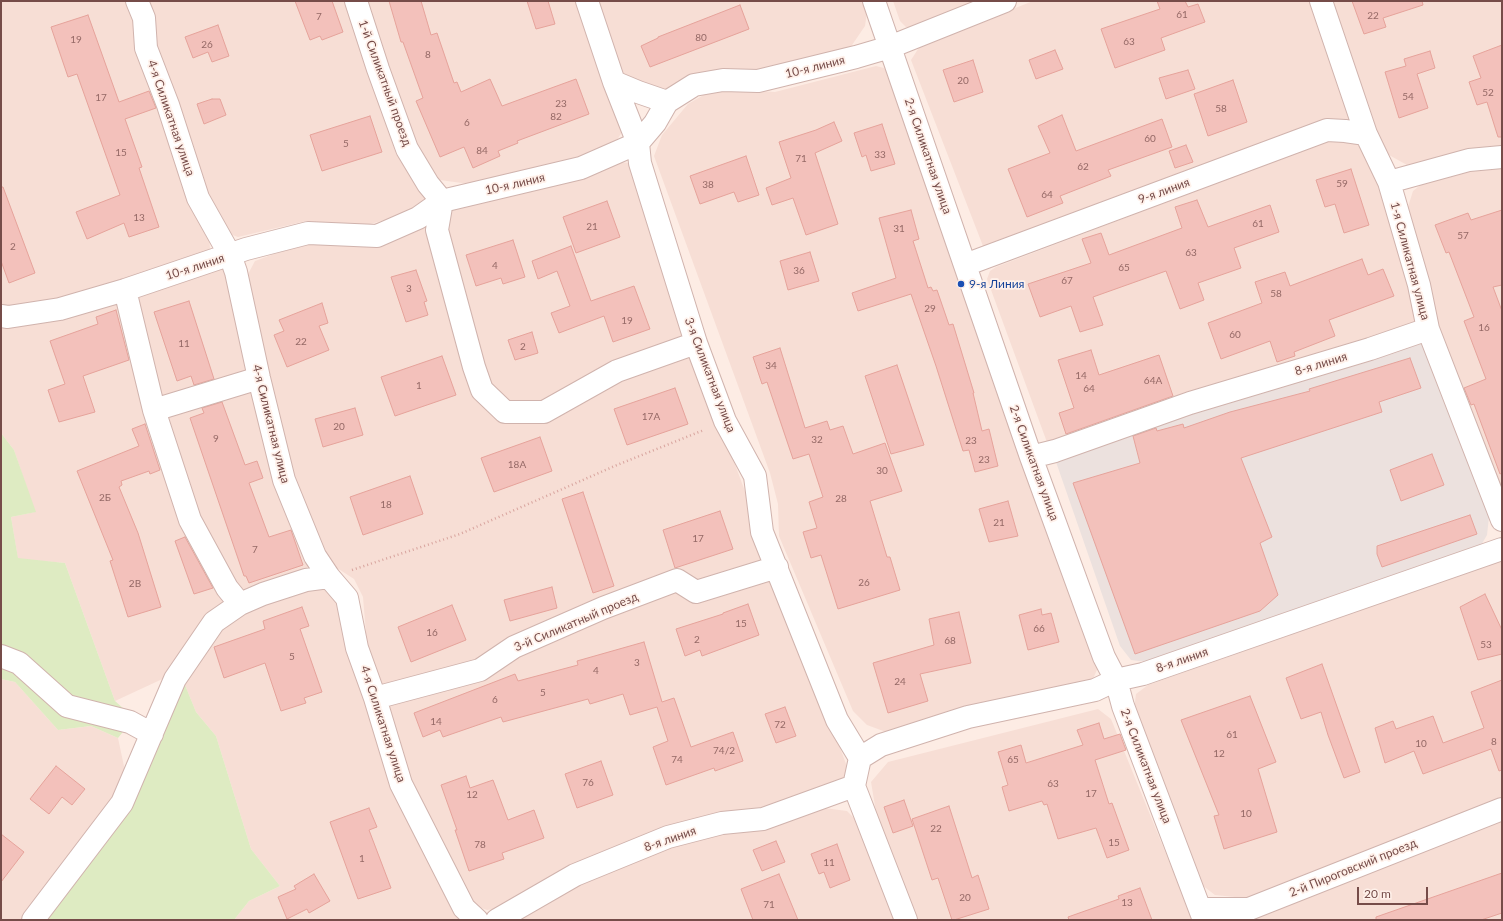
<!DOCTYPE html>
<html>
<head>
<meta charset="utf-8">
<style>
  body { margin:0 }
  #map { position:relative; width:1503px; height:921px; overflow:hidden; background:#fdece4; font-family:Lato,sans-serif }
  canvas { display:block }
  .frame { position:absolute; inset:0; border:2px solid #764c49; pointer-events:none }
  .scale { position:absolute; left:1357px; top:887px; width:71px; height:18px; box-sizing:border-box; border:2px solid #764c49; border-top:0; padding-left:5px; font-size:12px; line-height:14px; white-space:nowrap; color:#764c49; -webkit-text-stroke:3px #fff1ea; paint-order:stroke }
</style>
</head>
<body>
<div id="map">
<canvas width="1503" height="921"></canvas>
<div class="frame"></div>
<div class="scale">20 m</div>
</div>
<script>
const c = document.querySelector('canvas').getContext('2d');
c.lineJoin = 'round';
function paint(path, color) { c.fillStyle = color; c.fill(path, 'evenodd'); }
const shape = rows => new Path2D(rows.map(r => 'M' + r).join(''));
function strokePath(path, color, width, dash) { c.strokeStyle = color; c.lineWidth = width; c.lineCap = dash ? 'butt' : 'round'; c.setLineDash(dash || []); c.stroke(path); }
function drawText(font, color, halo, rows, align = 'center') {
  c.font = font + ' Lato,sans-serif'; c.lineWidth = 3.5; c.setLineDash([]); c.textBaseline = 'middle'; c.strokeStyle = halo; c.fillStyle = color; for (const [text, x, y, turn = 0] of rows) {
    c.save(); c.translate(x, y); c.rotate((+turn || 0) * Math.PI / 180); c.textAlign = isNaN(turn) ? turn : align; if (halo) c.strokeText(text, 0, 0); c.fillText(text, 0, 0); c.restore();
  }
}
paint(shape([
  [1,1,128,1,209,234,210,250,58,302,1,311],
  [143,1,347,1,396,154,427,199,411,213,363,226,306,221,238,237,221,231,154,48],
  [364,1,581,1,625,127,617,140,578,160,469,184,440,180,413,147],
  [590,1,863,1,867,12,865,26,850,48,760,73,667,89,638,84,621,72],
  [893,1,986,1,915,29,906,27,900,21],
  [1033,1,1313,1,1350,120,1330,124,994,252,983,246,911,60,920,46],
  [1328,1,1502,1,1502,153,1424,165,1407,165,1389,155,1375,133],
  [876,66,884,68,891,75,1099,665,1093,679,931,717,886,732,867,725,853,711,779,536,778,504,770,473,654,156,662,135,688,104,707,93,728,89,775,92],
  [1343,136,1366,147,1420,322,1048,445,987,279,990,271,996,267,1327,141],
  [614,162,633,163,723,432,849,772,836,785,767,806,726,813,504,907,487,910,471,904,412,781,384,691,367,645,363,597,354,579,337,568,323,551,294,479,269,378,247,276,255,261,274,254,310,243,391,240,458,208],
  [1502,164,1502,492,1434,325,1408,207,1413,191,1428,179],
  [223,267,231,279,311,558,308,567,300,576,252,591,171,675,115,701,65,563,18,559,11,517,35,512,14,450,1,433,1,324],
  [1500,561,1502,561,1502,799,1258,897,1235,897,1215,895,1202,885,1134,710,1136,694,1148,685],
  [316,587,332,592,340,604,467,920,234,920,249,901,280,886,251,849,216,736,196,712,183,680,219,628,244,609],
  [1,679,15,682,58,730,91,726,118,738,125,771,117,800,27,920,1,920],
  [1098,709,1111,719,1193,920,917,920,877,818,871,782,888,762],
  [824,808,847,811,863,827,898,920,511,920,581,883,672,847],
  [1502,816,1502,920,1248,920]
]), '#f7ded5');
paint(shape([
  [1414,341,1424,345,1489,517,1487,535,1480,547,1147,662,1131,660,1120,646,1056,462,1059,455]
]), '#ece1de');
paint(shape([
  [1,433,14,450,36,512,11,517,18,558,65,563,115,701,134,718,118,738,91,726,58,730,15,682,1,679],
  [183,680,196,712,216,736,251,849,280,886,249,901,234,920,46,920,107,842,128,806]
]), '#deebc2');
const building = shape([
  [295,1,332,1,343,32,322,40,320,36,310,40,295,1],
  [389,1,421,1,431,35,437,33,454,83,457,82,461,92,490,79,502,106,576,79,589,114,517,141,518,143,498,151,500,156,473,168,464,147,440,157,416,101,423,98,403,42,401,42,389,1],
  [527,1,548,1,555,24,536,29,527,1],
  [1157,1,1185,1,1188,7,1198,4,1205,22,1161,38,1165,50,1115,68,1101,29,1160,9,1157,1],
  [1352,1,1422,1,1423,5,1383,18,1386,27,1364,34,1352,1],
  [740,5,749,29,650,67,641,46,658,38,658,37,740,5],
  [88,15,119,102,149,91,156,108,125,119,142,167,139,168,159,227,129,237,124,223,87,239,76,212,120,195,77,74,68,77,51,27,88,15],
  [218,25,229,56,212,62,208,52,193,58,185,37,218,25],
  [1502,45,1502,137,1498,137,1487,102,1477,105,1469,82,1481,78,1473,56,1502,45],
  [1055,50,1063,69,1036,79,1029,60,1055,50],
  [1430,51,1435,68,1417,74,1428,108,1399,118,1385,72,1406,66,1404,59,1430,51],
  [973,60,983,92,954,102,943,70,973,60],
  [1188,70,1195,89,1166,99,1159,78,1188,70],
  [1233,80,1247,122,1208,136,1194,94,1233,80],
  [212,99,220,99,226,115,204,124,197,104,212,99],
  [1062,115,1076,151,1162,119,1172,147,1108,170,1111,176,1060,196,1063,203,1027,217,1008,169,1050,153,1038,126,1062,115],
  [370,116,382,152,322,171,310,135,370,116],
  [834,122,842,141,815,153,838,224,806,235,793,198,772,205,766,188,791,178,779,142,816,130,834,122],
  [882,124,895,164,871,171,866,155,862,157,854,133,882,124],
  [1186,145,1193,162,1175,168,1169,151,1186,145],
  [746,156,759,195,738,202,734,192,700,204,690,176,746,156],
  [1351,169,1369,225,1344,233,1335,204,1325,207,1316,180,1351,169],
  [1,187,3,187,35,273,9,283,1,261,1,187],
  [1197,200,1208,227,1270,205,1279,232,1234,248,1241,268,1198,283,1204,300,1180,309,1166,271,1093,297,1103,325,1080,332,1071,306,1040,317,1028,284,1091,263,1082,239,1101,233,1109,255,1182,228,1175,207,1197,200],
  [607,201,620,237,576,253,563,217,607,201],
  [911,210,919,239,913,241,928,288,931,287,933,291,937,290,949,325,953,324,974,393,973,393,982,431,989,429,998,466,975,472,969,450,963,451,936,366,911,294,858,311,852,293,896,278,879,218,911,210],
  [1502,210,1502,285,1493,287,1502,311,1502,473,1500,474,1474,404,1471,405,1464,388,1486,379,1464,321,1474,317,1449,252,1446,253,1435,225,1468,213,1471,220,1502,210],
  [513,240,525,277,503,284,501,278,476,286,466,255,513,240],
  [571,246,591,301,634,286,650,329,613,342,604,316,559,333,551,313,570,306,557,271,538,279,532,261,571,246],
  [810,252,819,281,788,290,780,261,810,252],
  [1362,259,1368,275,1383,269,1394,296,1329,320,1335,336,1294,352,1295,356,1277,362,1270,341,1221,359,1208,323,1262,303,1255,282,1285,272,1290,286,1362,259],
  [416,270,427,301,424,302,428,315,406,322,391,277,416,270],
  [189,301,214,379,194,385,191,376,177,381,154,312,189,301],
  [322,303,328,323,319,326,329,350,287,367,274,335,284,331,279,320,322,303],
  [116,310,129,360,83,376,95,412,59,422,48,390,65,384,50,341,98,324,96,317,116,310],
  [532,332,538,353,515,360,508,340,532,332],
  [780,348,805,428,827,421,830,430,843,426,853,454,885,443,902,491,870,501,887,557,890,557,900,590,838,609,821,555,811,558,803,532,817,528,809,502,823,497,809,454,793,459,767,382,762,384,753,357,780,348],
  [1091,350,1099,375,1159,355,1173,396,1066,434,1059,413,1074,408,1058,360,1091,350],
  [442,356,456,395,395,416,381,377,442,356],
  [1410,358,1421,388,1379,402,1382,412,1241,458,1272,537,1260,543,1278,595,1260,611,1135,654,1073,483,1140,463,1133,436,1156,428,1157,431,1183,424,1184,428,1230,412,1310,391,1309,389,1410,358],
  [897,365,924,445,891,454,865,376,897,365],
  [675,388,688,424,627,445,614,409,675,388],
  [222,402,245,465,257,461,263,478,249,483,269,537,291,530,303,565,249,583,246,576,244,576,190,418,204,413,202,408,222,402],
  [355,408,363,435,323,447,315,419,355,408],
  [145,424,160,470,150,474,149,471,121,481,122,485,119,487,138,533,161,607,128,617,110,561,113,560,77,471,139,446,132,429,145,424],
  [540,437,552,471,494,492,481,458,540,437],
  [1432,454,1444,485,1401,501,1390,470,1432,454],
  [410,476,423,514,363,535,350,497,410,476],
  [583,492,614,586,593,593,562,499,583,492],
  [1008,501,1018,536,989,542,979,509,1008,501],
  [720,511,733,549,675,568,663,530,720,511],
  [1470,515,1477,534,1382,567,1377,554,1377,546,1470,515],
  [185,537,213,588,194,594,175,541,185,537],
  [552,587,557,608,510,621,504,600,552,587],
  [1485,594,1502,630,1502,654,1478,660,1460,607,1485,594],
  [748,604,759,635,702,656,700,650,685,656,676,629,723,614,723,613,748,604],
  [452,605,466,640,411,662,398,627,452,605],
  [302,607,309,626,300,629,322,692,304,698,306,703,281,711,265,663,224,678,214,647,265,629,263,621,302,607],
  [1041,609,1042,615,1051,613,1059,642,1028,650,1019,615,1041,609],
  [959,612,971,663,920,674,928,701,888,713,873,663,934,645,929,619,959,612],
  [644,642,662,702,674,698,691,747,733,732,743,761,715,771,714,768,666,785,653,747,668,741,657,707,630,715,623,694,590,704,588,699,503,722,501,717,443,737,440,730,423,737,414,713,515,674,518,681,578,665,577,661,644,642],
  [1322,664,1360,772,1344,778,1328,735,1321,712,1301,719,1286,678,1322,664],
  [1502,680,1502,770,1499,771,1491,749,1423,774,1414,751,1385,763,1375,728,1393,721,1396,729,1433,716,1443,743,1484,728,1471,692,1502,680],
  [1250,696,1276,762,1258,769,1277,832,1224,849,1214,816,1219,815,1181,720,1250,696],
  [785,707,796,736,776,743,765,714,785,707],
  [1099,723,1104,739,1120,734,1126,750,1095,760,1109,804,1112,803,1129,850,1107,858,1096,828,1058,839,1047,804,1044,805,1042,801,1009,811,1002,787,1008,785,998,752,1021,745,1026,763,1083,745,1077,730,1099,723],
  [601,761,613,795,577,808,565,774,601,761],
  [56,766,85,789,72,805,62,797,49,814,30,799,56,766],
  [466,776,470,788,493,780,508,820,534,810,544,838,502,853,504,859,469,871,455,830,457,830,441,785,466,776],
  [904,800,913,826,893,833,884,807,904,800],
  [949,806,972,878,978,875,989,909,954,920,952,920,938,878,932,880,912,819,949,806],
  [369,808,377,827,369,830,391,888,358,899,330,822,369,808],
  [1,834,24,852,1,882,1,834],
  [776,841,785,862,762,871,753,850,776,841],
  [837,844,850,880,830,888,824,872,819,874,811,854,837,844],
  [1502,873,1502,913,1481,920,1376,920,1376,917,1502,873],
  [314,874,330,901,309,913,307,909,287,919,278,897,296,889,294,886,314,874],
  [779,874,798,920,753,920,741,889,779,874],
  [1140,888,1152,920,1069,920,1068,917,1119,899,1118,896,1140,888]
]);
paint(building, '#f3c1bb');
strokePath(building, '#e6a39b', 1);
const minor = shape([
  [137,1,144,18,146,48,168,105,198,198,230,255,236,272,259,378,284,480,315,556,329,577,347,598,357,648,375,698,401,784,464,908,477,920],
  [356,1,378,69,407,149,428,184,442,201,437,230,474,367,482,390,505,412,544,412,617,371,696,343],
  [587,1,614,82,638,143,640,163,696,343,725,421,755,476,762,532,837,720,860,758,854,786,906,920],
  [874,1,1031,457,1104,657,1116,680,1123,706,1204,920],
  [1321,1,1366,134,1389,182,1419,285,1428,329,1502,520],
  [614,82,638,92,667,102],
  [1389,182,1469,160,1502,157],
  [965,265,1327,130,1345,131,1366,134],
  [125,290,154,410,190,520,227,588,240,604],
  [1,316,8,317,60,309,125,290,246,249,308,233,377,236,418,218,442,201,581,168,638,143,655,123,667,102,694,85,723,80,758,81,856,57,890,47,1005,1],
  [154,410,259,378],
  [1031,457,1055,451,1190,403,1370,349,1428,329],
  [1,656,19,663,67,706,130,722,152,734],
  [375,698,480,670,514,647,603,608,677,580,696,592,777,567],
  [860,758,881,745,968,717,1095,690,1116,680,1143,674,1502,549],
  [1201,909,1249,909,1502,809],
  [33,920,122,803,175,679,214,622,240,604,263,594,306,580,329,577],
  [497,920,575,875,668,837,722,823,763,819,854,786]
]);
strokePath(minor, '#d0b3ad', 24);
strokePath(shape([
  [352,570,460,534,617,465,704,430]
]), '#d8a49e', 2.5, [1, 3]);
strokePath(minor, '#fff', 22);
for (const [x, y, r, color] of [
  [961,284,4,"#1a4fb4"]
]) { const dot = new Path2D(); dot.arc(x, y, r, 0, 2 * Math.PI); c.fillStyle = color; c.fill(dot); strokePath(dot, '#fff1ea', 1.5); }
drawText('10px', '#956966', null, [
  ["61",1182,15],
  ["22",1373,16],
  ["7",319,17],
  ["80",701,38],
  ["19",76,40],
  ["63",1129,42],
  ["26",207,45],
  ["8",428,55],
  ["20",963,81],
  ["52",1488,93],
  ["54",1408,97],
  ["17",101,98],
  ["23",561,104],
  ["58",1221,109],
  ["82",556,117],
  ["6",467,123],
  ["60",1150,139],
  ["5",346,144],
  ["84",482,151],
  ["15",121,153],
  ["33",880,155],
  ["71",801,159],
  ["62",1083,167],
  ["59",1342,184],
  ["38",708,185],
  ["64",1047,195],
  ["13",139,218],
  ["61",1258,224],
  ["21",592,227],
  ["31",899,229],
  ["57",1463,236],
  ["2",13,247],
  ["63",1191,253],
  ["4",495,266],
  ["65",1124,268],
  ["36",799,271],
  ["67",1067,281],
  ["3",409,289],
  ["58",1276,294],
  ["29",930,309],
  ["19",627,321],
  ["16",1484,328],
  ["60",1235,335],
  ["22",301,342],
  ["11",184,344],
  ["2",523,347],
  ["34",771,366],
  ["14",1081,376],
  ["64А",1153,381],
  ["1",419,386],
  ["64",1089,389],
  ["17А",651,417],
  ["20",339,427],
  ["9",216,439],
  ["32",817,440],
  ["23",971,441],
  ["23",984,460],
  ["18А",517,465],
  ["30",882,471],
  ["2Б",105,498],
  ["28",841,499],
  ["18",386,505],
  ["21",999,523],
  ["17",698,539],
  ["7",255,550],
  ["26",864,583],
  ["2В",135,584],
  ["15",741,624],
  ["66",1039,629],
  ["16",432,633],
  ["2",697,640],
  ["68",950,641],
  ["53",1486,645],
  ["5",292,657],
  ["3",637,663],
  ["4",596,671],
  ["24",900,682],
  ["5",543,693],
  ["6",495,700],
  ["14",436,722],
  ["72",780,725],
  ["61",1232,735],
  ["8",1494,742],
  ["10",1421,744],
  ["74/2",724,751],
  ["12",1219,754],
  ["74",677,760],
  ["65",1013,760],
  ["76",588,783],
  ["63",1053,784],
  ["17",1091,794],
  ["12",472,795],
  ["10",1246,814],
  ["22",936,829],
  ["15",1114,843],
  ["78",480,845],
  ["1",362,859],
  ["11",829,863],
  ["20",965,898],
  ["13",1127,903],
  ["71",769,905]
]);
drawText('12px', '#764c49', '#fff1ea', [
  ["10-я линия",815,67,-14],
  ["1-й Силикатный проезд",385,83,70],
  ["4-я Силикатная улица",171,118,71],
  ["2-я Силикатная улица",928,156,71],
  ["10-я линия",515,184,-13],
  ["9-я линия",1164,191,-20],
  ["1-я Силикатная улица",1410,261,75],
  ["10-я линия",195,267,-18],
  ["8-я линия",1321,364,-17],
  ["3-я Силикатная улица",710,375,69],
  ["4-я Силикатная улица",271,424,76],
  ["2-я Силикатная улица",1034,463,70],
  ["3-й Силикатный проезд",576,622,-23],
  ["8-я линия",1182,660,-19],
  ["4-я Силикатная улица",383,724,72],
  ["2-я Силикатная улица",1146,766,69],
  ["8-я линия",670,839,-19],
  ["2-й Пироговский проезд",1353,868,-22]
]);
drawText('12px', '#164399', '#fff1ea', [
  ["9-я Линия",969,284]
], 'left');
</script>
</body>
</html>
